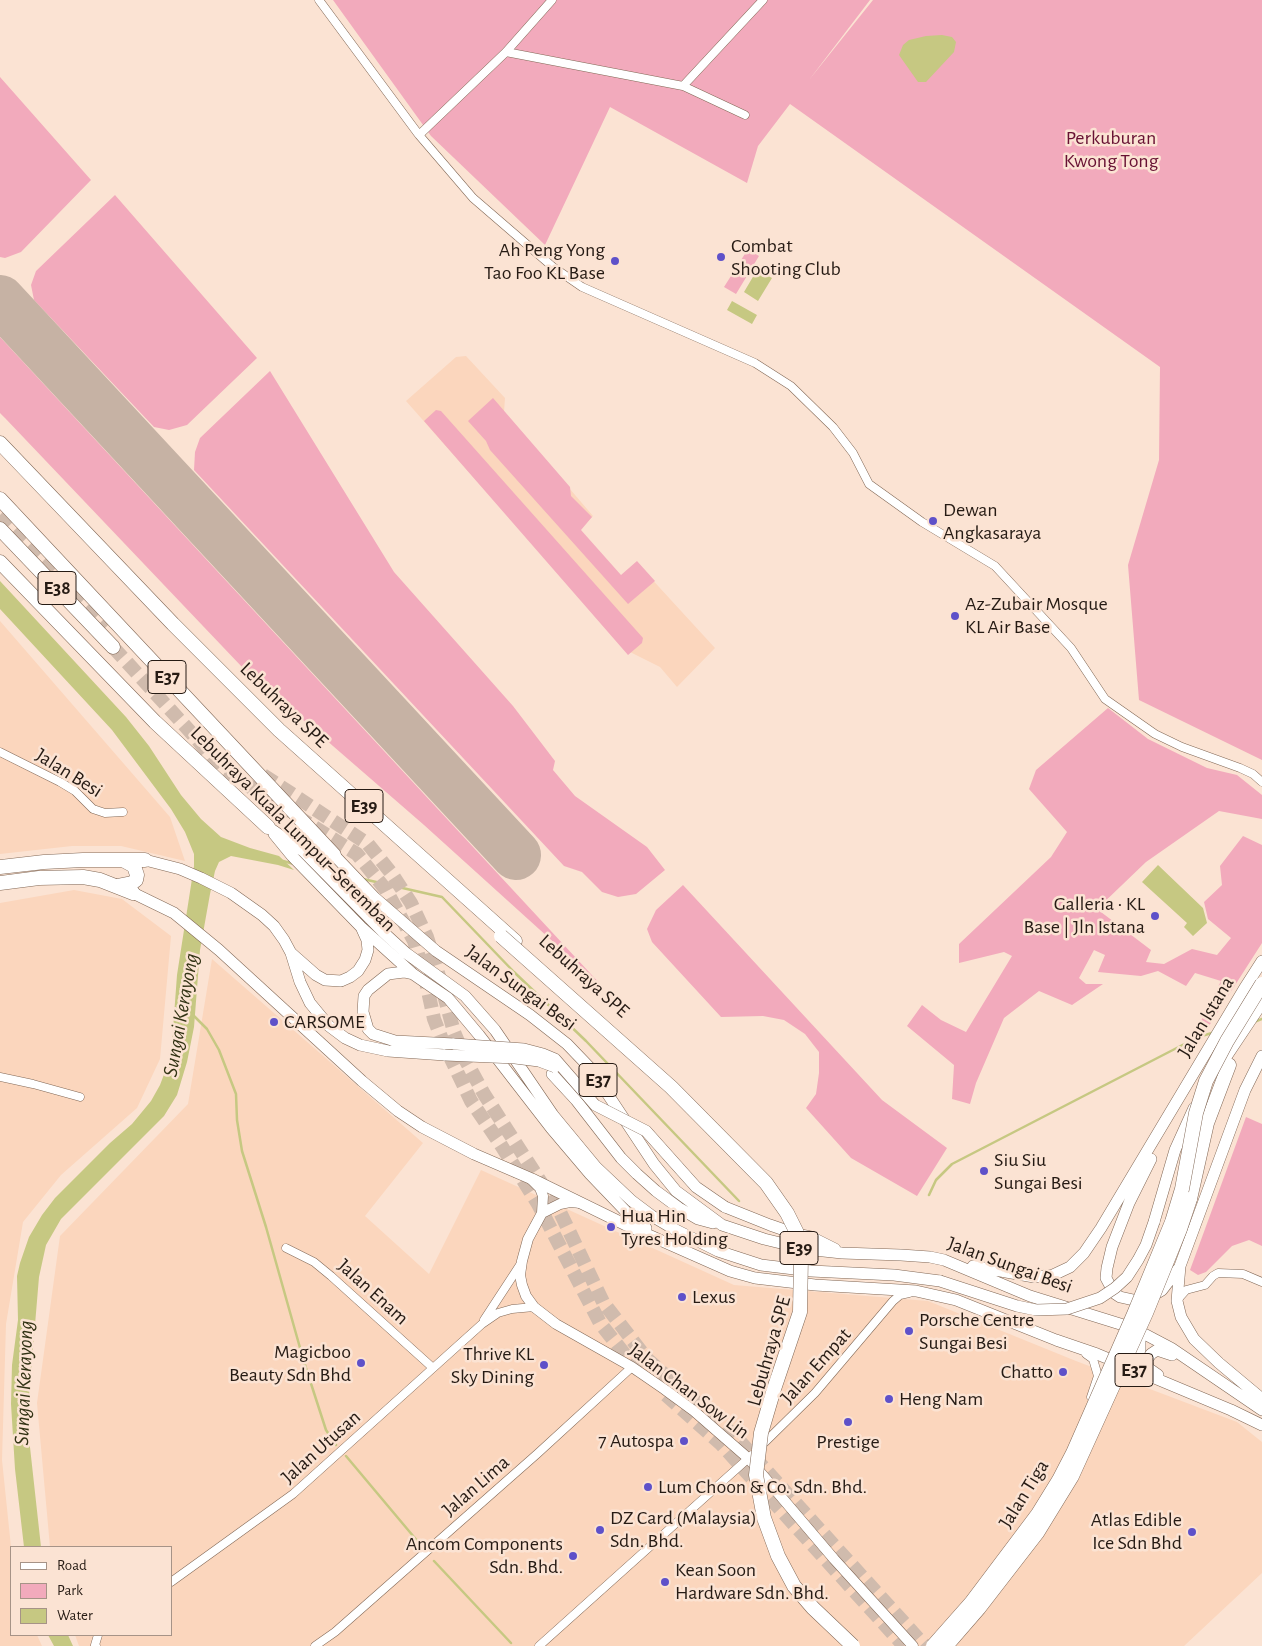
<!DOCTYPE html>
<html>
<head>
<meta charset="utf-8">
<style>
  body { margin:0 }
  #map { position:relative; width:1262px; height:1646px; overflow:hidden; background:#fbe3d3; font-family:"Alegreya Sans",sans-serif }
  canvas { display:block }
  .legend { position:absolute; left:10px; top:1546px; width:162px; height:90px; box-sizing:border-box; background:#fbe3d3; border:1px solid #a69387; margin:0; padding:6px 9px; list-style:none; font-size:15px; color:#261b14 }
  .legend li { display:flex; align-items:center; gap:10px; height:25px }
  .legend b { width:25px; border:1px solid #a69387 }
</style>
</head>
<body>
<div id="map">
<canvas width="1262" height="1646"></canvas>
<ul class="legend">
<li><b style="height:6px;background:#fff"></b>Road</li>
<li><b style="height:14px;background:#f2aabc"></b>Park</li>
<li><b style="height:14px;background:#c6c882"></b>Water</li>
</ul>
</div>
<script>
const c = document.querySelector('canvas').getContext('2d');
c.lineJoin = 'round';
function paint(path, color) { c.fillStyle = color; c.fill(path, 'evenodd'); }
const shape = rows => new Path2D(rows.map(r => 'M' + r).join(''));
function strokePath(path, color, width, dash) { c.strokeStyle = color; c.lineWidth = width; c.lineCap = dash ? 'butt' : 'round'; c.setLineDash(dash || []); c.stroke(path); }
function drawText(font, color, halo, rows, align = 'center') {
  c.font = font + ' "Alegreya Sans",sans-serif'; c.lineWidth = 5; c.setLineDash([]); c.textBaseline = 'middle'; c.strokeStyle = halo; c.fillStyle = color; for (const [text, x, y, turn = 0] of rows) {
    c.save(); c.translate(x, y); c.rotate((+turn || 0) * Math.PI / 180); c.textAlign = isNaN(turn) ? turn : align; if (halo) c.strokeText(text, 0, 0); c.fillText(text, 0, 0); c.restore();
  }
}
paint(shape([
  [466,356,505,398,504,412,593,516,580,530,622,577,637,563,715,648,677,687,660,667,626,650,406,401,456,357],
  [0,621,170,817,185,861,121,846,72,846,0,854],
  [74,890,122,899,171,936,160,1059,137,1108,61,1175,23,1222,6,1324,2,1460,11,1547,11,1635,37,1635,42,1646,0,1646,0,903],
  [212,959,423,1143,365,1216,429,1274,481,1170,734,1285,928,1301,1076,1361,1237,1422,1262,1442,1262,1573,1184,1646,79,1646,75,1635,171,1635,171,1547,50,1547,37,1403,60,1236,188,1104]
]), '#fbd6bd');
paint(shape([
  [333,0,870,0,809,80,873,0,1262,0,1262,760,1139,700,1128,565,1159,460,1160,367,790,104,758,146,747,183,610,107,545,245,431,136],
  [0,77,91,180,21,252,5,258,0,257],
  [115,195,257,358,187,425,169,430,154,427,34,300,31,285,36,271],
  [748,249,759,256,736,294,724,287],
  [0,337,602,986,424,825,242,667,5,418,0,413],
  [270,371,394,572,513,706,555,761,553,770,575,796,647,847,665,870,636,894,618,897,602,892,582,872,564,866,194,470,195,452,200,438],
  [493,398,570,487,571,496,592,517,581,530,621,575,637,561,655,581,628,604,490,450,486,441,468,421],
  [436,410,441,411,643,638,642,643,628,655,424,421],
  [1108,708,1148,739,1207,768,1237,775,1262,795,1262,819,1219,811,1146,862,1097,909,1151,950,1146,962,1164,964,1192,949,1217,955,1231,938,1208,919,1204,902,1222,885,1220,866,1243,836,1262,845,1262,943,1207,1029,1200,1023,1221,981,1195,973,1186,986,1158,971,1141,976,1098,972,1105,955,1094,950,1079,978,1086,984,1103,984,1072,1005,1039,991,1004,1018,976,1083,970,1104,952,1099,954,1065,907,1026,922,1005,941,1020,966,1032,1012,956,1004,952,959,963,959,944,1051,857,1067,832,1029,789,1036,770],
  [683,885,882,1100,947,1148,917,1196,851,1158,806,1108,816,1094,819,1073,819,1052,805,1034,784,1020,763,1016,721,1017,652,942,647,929,656,910],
  [1246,1117,1262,1124,1262,1246,1249,1240,1232,1246,1206,1272,1198,1275,1190,1270]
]), '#f2aabc');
paint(shape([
  [942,35,952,37,956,42,954,52,926,82,918,82,899,55,903,45,909,40,926,36],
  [757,270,772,278,758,301,744,292],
  [732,301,757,315,752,324,727,310],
  [0,581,126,717,149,746,181,795,201,819,221,837,250,848,279,856,294,870,278,865,231,856,219,862,215,871,210,894,200,950,194,1027,187,1062,177,1095,164,1116,61,1219,46,1245,39,1277,27,1420,41,1547,24,1547,15,1469,11,1404,12,1365,18,1320,17,1276,20,1263,29,1237,42,1215,55,1198,110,1143,132,1124,151,1101,160,1085,171,1056,177,975,194,866,194,854,185,832,171,809,112,730,0,609],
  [1158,865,1203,908,1207,923,1193,936,1184,927,1187,923,1142,882],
  [48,1635,68,1635,73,1646,54,1646]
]), '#c6c882');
strokePath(shape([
  [283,861,294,864],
  [329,872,348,876],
  [363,879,442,897,514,972,586,1041,739,1201],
  [191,1013,207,1029,219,1050,236,1094,237,1120,242,1151,266,1227,304,1362,326,1430,336,1445],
  [1254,1022,1262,1019],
  [929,1195,936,1180,952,1164,1198,1037,1212,1033],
  [346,1456,419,1543],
  [434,1561,511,1643]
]), '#c6c882', 2.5);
strokePath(shape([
  [0,300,516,855]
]), '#c6b2a4', 50);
strokePath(shape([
  [0,515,109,624],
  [113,647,196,738,220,768,357,854,386,890,414,941,425,977,434,1019,443,1042,471,1101,499,1142,538,1204,600,1323,634,1366,641,1372],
  [263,775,368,844,392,874,411,903,427,937,437,969,454,1032,466,1061,484,1094,560,1212,603,1302,647,1359,735,1436,925,1646],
  [666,1395,721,1444,904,1646]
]), '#d0bbad', 14, [14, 7]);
const street = shape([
  [319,0,419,135,473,198,553,267,582,287,755,363,791,386,833,427,853,453,869,484,922,522,995,566,1071,648,1105,699,1155,734,1182,747,1240,768,1253,774,1262,782],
  [506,52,683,86,763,0],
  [683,86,745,115],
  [419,135,506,52,552,0],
  [0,752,60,782,75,791,93,809,105,813,123,812],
  [0,1077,33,1084,80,1097],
  [286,1248,314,1262,331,1276,433,1368],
  [1178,1299,1186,1290,1205,1285,1213,1276,1218,1273,1243,1274,1262,1282],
  [484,1320,520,1265],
  [1086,1354,1093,1359,1098,1376,1091,1397],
  [1117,1382,1125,1376,1143,1374],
  [760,1447,815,1393,893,1301,900,1295,909,1293],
  [171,1582,293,1494,482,1324,498,1313,512,1309,534,1307],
  [96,1646,95,1645,98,1635],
  [315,1646,335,1632,537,1454,632,1367],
  [539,1646,752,1455]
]);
const secondary = shape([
  [532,1180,540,1188,543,1196,542,1213,528,1239,522,1261,520,1275,522,1285,526,1296,534,1307,556,1324,632,1367,664,1389,694,1411,749,1459,834,1559,913,1646],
  [542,1213,560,1204,570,1202,581,1203]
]);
const primary = shape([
  [268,827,303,851,383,932,406,953,465,996,495,1030,553,1115,596,1167,632,1201,652,1216,674,1229,718,1251,761,1265,811,1271,894,1275,940,1281],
  [274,834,292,856,361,927,413,974,448,998,479,1035,551,1128,590,1174,636,1222,646,1228],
  [334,855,375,898,436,951,530,1015,567,1044,591,1069,654,1164,676,1191,722,1225,764,1239,805,1249,842,1253,901,1255,930,1257,944,1260,1030,1296,1133,1328,1171,1348,1262,1410],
  [145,860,180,869,201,878,231,893,262,915,274,926,284,940,291,953,300,982,310,1003,329,1026,345,1038,360,1045,388,1051,445,1055],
  [133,893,174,913,219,950,362,1081,398,1111,422,1127,474,1154,532,1179,626,1225,730,1271,755,1278,815,1285,916,1291,956,1300,1056,1340,1097,1354,1231,1410,1262,1425],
  [291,953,316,975,325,980,341,981,350,977,358,971,365,960,368,950,367,940,362,929],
  [413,974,404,972,388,974,368,990,364,996,363,1012,368,1029,373,1034,395,1041,454,1044],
  [1262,1056,1245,1090,1180,1266,1177,1301,1181,1317,1194,1339,1219,1363,1262,1399],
  [1220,1066,1262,1003],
  [552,1074,576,1100,621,1158,637,1174,656,1191,679,1208,698,1219,713,1223],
  [1151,1159,1129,1203,1112,1247,1107,1268,1106,1278,1114,1293,1120,1297,1138,1301,1147,1299,1162,1290,1178,1269],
  [725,1207,770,1225,796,1234,811,1237,835,1249],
  [1154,1222,1175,1150,1194,1108],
  [973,1266,1034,1277,1053,1275,1070,1267,1084,1253,1101,1228,1244,989,1262,961],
  [1119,1355,1131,1358,1136,1356,1140,1350,1140,1340,1128,1333],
  [1158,1375,1148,1368,1147,1360,1151,1354,1157,1350,1172,1355]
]);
const highway = shape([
  [0,443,173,624,279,730,515,941],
  [0,499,334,855],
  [0,529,113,647],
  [0,562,155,722,268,827],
  [0,867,44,862,83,860,145,860],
  [0,883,39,878,83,877,100,880,133,893],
  [117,886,132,883,136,880,137,875,134,866,123,860],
  [1190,1199,1207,1123,1229,1065]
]);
strokePath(street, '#826856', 9);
strokePath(secondary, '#826856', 11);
strokePath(primary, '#826856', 12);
strokePath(highway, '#826856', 15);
strokePath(street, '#fff', 8);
strokePath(secondary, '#fff', 10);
strokePath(primary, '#fff', 11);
strokePath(highway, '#fff', 14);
const primaryBridge = shape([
  [454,1044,524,1049,543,1054,555,1059,595,1105,646,1131,696,1187,725,1207],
  [445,1055,515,1058,539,1061,555,1067],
  [940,1281,1017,1306,1036,1310,1067,1309,1100,1298,1115,1288,1127,1277,1138,1260,1146,1245,1154,1222]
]);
const highwayBridge = shape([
  [501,936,671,1087,766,1183,787,1213,798,1235,801,1258,800,1312,774,1389,761,1433,756,1475,764,1518,778,1556,794,1586,813,1608,853,1646],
  [933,1646,971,1603,1038,1514,1059,1480,1073,1453,1134,1314,1172,1222,1182,1189,1196,1113,1206,1081,1227,1041,1262,984],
  [946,1646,979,1608,1037,1533,1072,1476,1146,1313,1180,1229,1190,1199]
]);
strokePath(primaryBridge, '#826856', 12, []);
strokePath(highwayBridge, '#826856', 15, []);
strokePath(primaryBridge, '#fff', 11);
strokePath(highwayBridge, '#fff', 14);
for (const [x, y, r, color] of [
  [721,257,5,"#5e51c9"],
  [615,261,5,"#5e51c9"],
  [933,521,5,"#5e51c9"],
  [955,616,5,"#5e51c9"],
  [1155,916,5,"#5e51c9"],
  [274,1022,5,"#5e51c9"],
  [984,1171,5,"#5e51c9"],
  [611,1227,5,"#5e51c9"],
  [682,1297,5,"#5e51c9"],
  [909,1331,5,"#5e51c9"],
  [361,1363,5,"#5e51c9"],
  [544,1365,5,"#5e51c9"],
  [1063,1372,5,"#5e51c9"],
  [889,1399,5,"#5e51c9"],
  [848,1422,5,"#5e51c9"],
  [684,1441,5,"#5e51c9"],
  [648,1487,5,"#5e51c9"],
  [600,1530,5,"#5e51c9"],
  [1192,1532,5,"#5e51c9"],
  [573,1556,5,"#5e51c9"],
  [665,1582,5,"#5e51c9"]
]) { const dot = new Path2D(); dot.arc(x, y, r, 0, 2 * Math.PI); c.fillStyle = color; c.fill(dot); strokePath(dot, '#fbe3d3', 2); }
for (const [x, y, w] of [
  [57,588,38],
  [167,677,38],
  [364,806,38],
  [598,1080,38],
  [799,1248,38],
  [1134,1370,38]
]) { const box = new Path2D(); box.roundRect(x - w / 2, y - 16.5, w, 33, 4); c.fillStyle = '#fbe3d3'; c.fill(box); strokePath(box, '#261b14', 1); }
drawText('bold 19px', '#261b14', null, [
  ["E38",57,588],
  ["E37",167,677],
  ["E39",364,806],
  ["E37",598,1080],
  ["E39",799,1248],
  ["E37",1134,1370]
]);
drawText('20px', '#681133', '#fbe3d3', [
  ["Perkuburan",1111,138],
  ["Kwong Tong",1111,161]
]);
drawText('20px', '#261b14', '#fbe3d3', [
  ["Combat",731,246],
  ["Shooting Club",731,269],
  ["Ah Peng Yong",605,250,"right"],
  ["Tao Foo KL Base",605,273,"right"],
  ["Dewan",943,510],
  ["Angkasaraya",943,533],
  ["Az-Zubair Mosque",965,604],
  ["KL Air Base",965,627],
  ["Galleria • KL",1145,904,"right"],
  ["Base | Jln Istana",1145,927,"right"],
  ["CARSOME",284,1022],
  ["Siu Siu",994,1160],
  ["Sungai Besi",994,1183],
  ["Hua Hin",621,1216],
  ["Tyres Holding",621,1239],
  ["Lexus",692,1297],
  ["Porsche Centre",919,1320],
  ["Sungai Besi",919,1343],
  ["Magicboo",351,1352,"right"],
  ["Beauty Sdn Bhd",351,1375,"right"],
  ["Thrive KL",534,1354,"right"],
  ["Sky Dining",534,1377,"right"],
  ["Chatto",1053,1372,"right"],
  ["Heng Nam",899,1399],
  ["7 Autospa",674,1441,"right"],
  ["Prestige",848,1442,"center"],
  ["Lum Choon & Co. Sdn. Bhd.",658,1487],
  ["DZ Card (Malaysia)",610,1518],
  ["Sdn. Bhd.",610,1541],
  ["Atlas Edible",1182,1520,"right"],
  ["Ice Sdn Bhd",1182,1543,"right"],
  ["Ancom Components",563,1544,"right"],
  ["Sdn. Bhd.",563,1567,"right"],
  ["Kean Soon",675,1570],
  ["Hardware Sdn. Bhd.",675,1593]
], 'left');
drawText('20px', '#261b14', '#fbe3d3', [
  ["Lebuhraya SPE",284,705,44],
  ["Jalan Besi",69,773,32],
  ["Lebuhraya Kuala Lumpur–Seremban",293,829,45],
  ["Lebuhraya SPE",584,976,42],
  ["Jalan Sungai Besi",521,988,36],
  ["Jalan Istana",1206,1017,-59],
  ["Jalan Sungai Besi",1010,1265,20],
  ["Jalan Enam",373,1292,42],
  ["Lebuhraya SPE",769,1351,-74],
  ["Jalan Empat",816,1366,-48],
  ["Jalan Chan Sow Lin",689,1391,37],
  ["Jalan Utusan",321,1447,-42],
  ["Jalan Lima",476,1486,-41],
  ["Jalan Tiga",1024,1494,-58]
]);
drawText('italic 21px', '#323314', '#fbe3d3', [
  ["Sungai Kerayong",181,1015,-80],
  ["Sungai Kerayong",24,1383,-88]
]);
</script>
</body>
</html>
